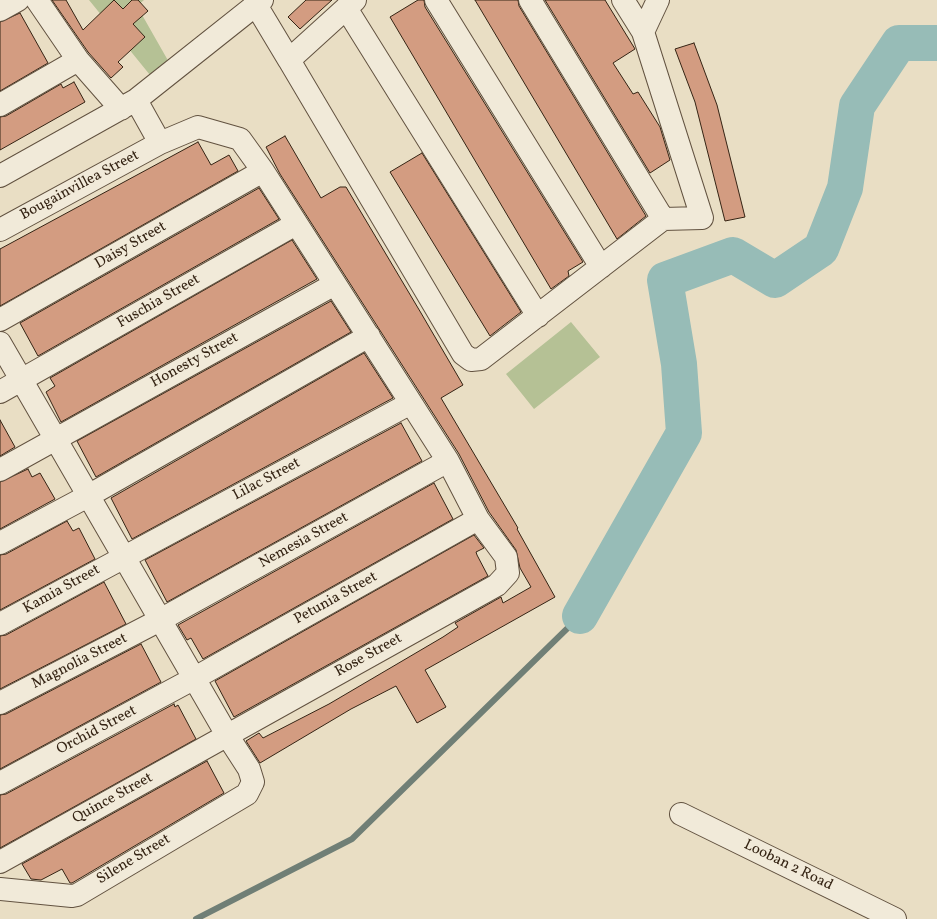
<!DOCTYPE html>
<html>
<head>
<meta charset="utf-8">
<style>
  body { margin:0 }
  canvas { display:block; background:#e9dec4 }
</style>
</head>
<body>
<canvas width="937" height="919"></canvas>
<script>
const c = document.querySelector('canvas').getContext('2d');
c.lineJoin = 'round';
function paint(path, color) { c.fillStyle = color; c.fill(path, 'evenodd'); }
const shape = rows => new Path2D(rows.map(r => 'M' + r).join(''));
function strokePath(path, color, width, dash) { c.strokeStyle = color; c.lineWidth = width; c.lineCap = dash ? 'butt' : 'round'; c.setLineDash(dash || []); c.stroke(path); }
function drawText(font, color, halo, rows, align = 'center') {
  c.font = font + ' Vollkorn,serif'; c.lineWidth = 4; c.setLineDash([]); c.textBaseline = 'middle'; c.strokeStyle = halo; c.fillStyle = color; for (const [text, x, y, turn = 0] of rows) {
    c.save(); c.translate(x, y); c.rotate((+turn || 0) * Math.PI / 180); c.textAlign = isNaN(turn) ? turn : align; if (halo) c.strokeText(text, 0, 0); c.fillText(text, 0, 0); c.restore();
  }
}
paint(shape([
  [89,0,144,0,137,6,170,64,150,75],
  [571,322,600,357,534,409,506,374]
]), '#b5c195');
strokePath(shape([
  [196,919,352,839,580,616]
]), '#707f76', 6);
strokePath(shape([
  [580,616,684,433,679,364,665,280,733,255,775,280,821,249,845,188,857,106,899,43,937,43]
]), '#97bcb7', 36);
const building = shape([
  [52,0,66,0,83,30,114,0,123,9,132,0,138,0,148,11,133,24,145,37,118,62,123,67,111,78,88,52,52,0],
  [306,0,332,0,300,29,288,17,306,0],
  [418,0,424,0,425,7,583,262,568,271,569,276,551,289,390,17,418,0],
  [475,0,518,0,519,6,646,216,617,239,475,0],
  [545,0,605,0,635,49,613,63,633,94,638,92,660,127,670,160,650,173,545,0],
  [20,13,48,63,0,91,0,22,20,13],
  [694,43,717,105,745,217,725,221,695,102,675,49,694,43],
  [74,82,85,102,0,150,0,117,6,116,61,84,63,88,74,82],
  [285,136,321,198,340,187,346,187,421,313,463,385,441,398,518,528,517,529,555,597,425,670,446,707,417,723,396,686,351,709,260,763,246,741,259,733,263,738,329,704,443,637,458,627,455,623,501,597,503,603,531,587,520,568,516,550,489,512,459,454,280,174,266,147,285,136],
  [198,142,211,165,229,155,238,171,0,306,0,249,198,142],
  [422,153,521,312,490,336,390,172,422,153],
  [259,188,279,219,38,356,20,323,259,188],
  [292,240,317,279,61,422,46,392,55,386,50,378,292,240],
  [331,301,351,332,96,477,77,441,331,301],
  [364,353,393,398,132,539,111,498,364,353],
  [0,420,15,447,0,456,0,420],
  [401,423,422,461,167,602,145,560,401,423],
  [28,469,32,477,40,473,55,499,0,529,0,482,28,469],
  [434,483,453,519,203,659,191,638,187,640,178,625,434,483],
  [67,521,73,531,79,528,95,559,0,610,0,555,6,554,67,521],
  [474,535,484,548,476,552,477,555,488,576,234,717,215,681,474,535],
  [104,582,126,624,0,689,0,636,6,635,104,582],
  [141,644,161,682,0,769,0,715,6,714,141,644],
  [174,704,175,707,178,705,196,739,0,848,0,795,6,794,174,704],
  [207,761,224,793,72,883,70,883,62,869,41,880,31,879,22,864,207,761]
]);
paint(building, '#d39c81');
strokePath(building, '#352414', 1);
const minor = shape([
  [37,0,78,60,121,109],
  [436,0,601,267],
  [530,0,663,219],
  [256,5,289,60,355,0],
  [346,8,538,316],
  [0,10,18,0],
  [643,32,658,0],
  [289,60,463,354,471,360,481,359,663,219,702,218,643,32,623,0],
  [136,100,160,143],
  [0,105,78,60],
  [0,176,136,100,262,0],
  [0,230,160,143,198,127,240,139,263,171,448,461,478,519,506,557,508,573,497,585,0,862],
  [0,320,263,171],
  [0,343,227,735,249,769,253,782,247,794,77,895,72,896,0,889],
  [0,392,296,224],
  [0,470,335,284],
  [0,543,88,496,369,336],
  [0,624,411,403],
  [0,703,160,620,448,461],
  [0,783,193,679,478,519],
  [681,814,895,919]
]);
strokePath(minor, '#625240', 24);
strokePath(minor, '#f1ead9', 22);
drawText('15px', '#352414', '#f1ead9', [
  ["Bougainvillea Street",80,186,-28],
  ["Daisy Street",131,246,-30],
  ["Fuschia Street",159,302,-30],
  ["Honesty Street",195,361,-29],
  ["Lilac Street",267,480,-28],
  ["Nemesia Street",304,541,-29],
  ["Kamia Street",62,590,-29],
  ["Petunia Street",336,599,-29],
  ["Rose Street",369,656,-29],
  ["Magnolia Street",80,662,-27],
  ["Orchid Street",97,731,-28],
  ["Quince Street",113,799,-29],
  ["Silene Street",134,860,-31],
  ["Looban 2 Road",788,866,26]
]);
</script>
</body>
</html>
